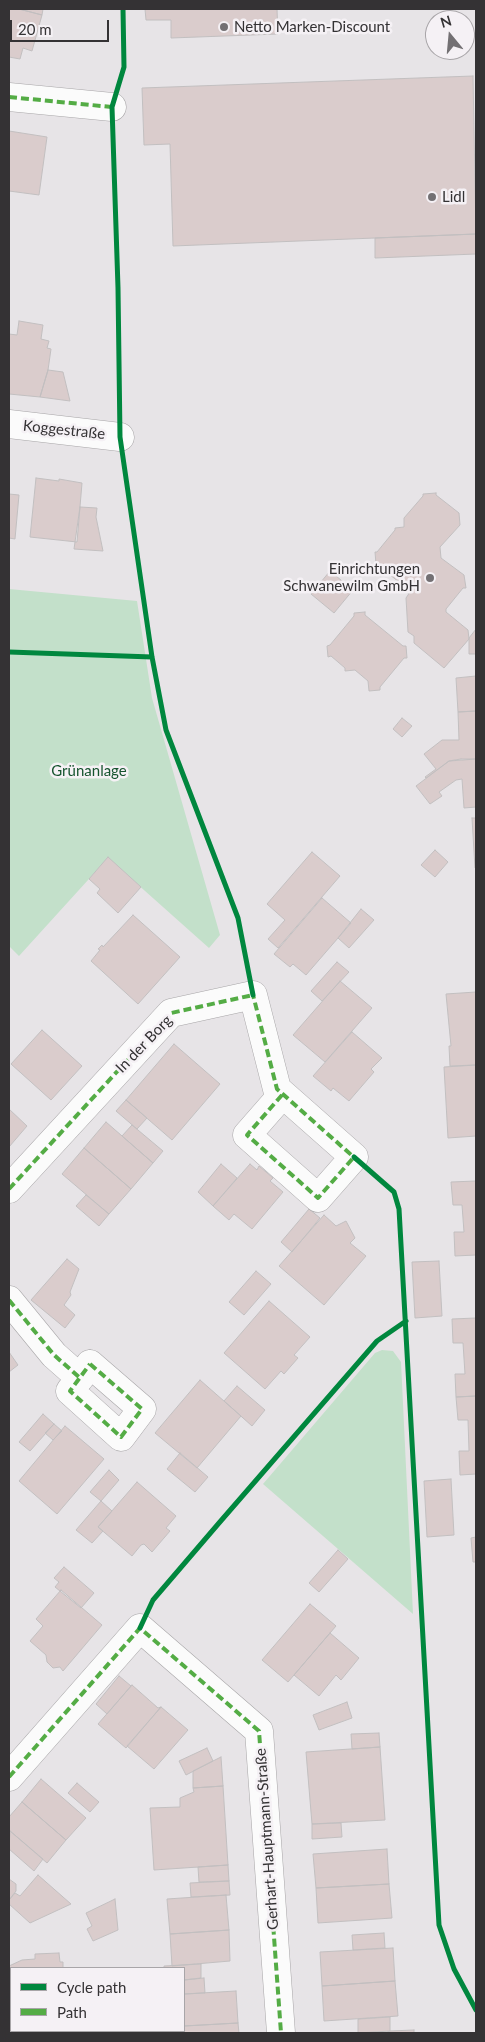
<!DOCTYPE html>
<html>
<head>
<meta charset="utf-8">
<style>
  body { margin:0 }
  #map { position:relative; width:485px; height:2042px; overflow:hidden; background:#e7e4e7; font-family:Lato,sans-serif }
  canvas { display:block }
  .frame { position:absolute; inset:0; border:10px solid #343234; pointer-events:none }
  .legend { position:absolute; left:10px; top:1967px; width:175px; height:65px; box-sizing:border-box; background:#f5f1f5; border:1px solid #a8a5a8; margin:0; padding:6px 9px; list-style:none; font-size:15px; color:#343234 }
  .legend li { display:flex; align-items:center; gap:10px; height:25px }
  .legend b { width:25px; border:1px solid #a8a5a8 }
  .north { position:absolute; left:425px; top:10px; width:50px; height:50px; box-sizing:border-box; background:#f5f1f5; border:1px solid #a8a5a8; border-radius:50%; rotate:343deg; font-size:14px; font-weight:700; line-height:20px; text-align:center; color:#343234 }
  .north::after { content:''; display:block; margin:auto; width:18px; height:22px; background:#737073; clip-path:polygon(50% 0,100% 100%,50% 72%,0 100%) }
  .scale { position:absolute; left:10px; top:20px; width:99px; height:22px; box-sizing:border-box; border:2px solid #343234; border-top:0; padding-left:6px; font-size:15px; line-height:18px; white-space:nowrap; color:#343234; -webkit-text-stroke:4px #f5f1f5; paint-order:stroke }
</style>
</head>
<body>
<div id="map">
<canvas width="485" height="2042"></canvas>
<div class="frame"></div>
<ul class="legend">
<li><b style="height:6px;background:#00873e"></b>Cycle path</li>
<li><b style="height:6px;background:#54ac45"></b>Path</li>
</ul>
<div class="north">N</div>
<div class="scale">20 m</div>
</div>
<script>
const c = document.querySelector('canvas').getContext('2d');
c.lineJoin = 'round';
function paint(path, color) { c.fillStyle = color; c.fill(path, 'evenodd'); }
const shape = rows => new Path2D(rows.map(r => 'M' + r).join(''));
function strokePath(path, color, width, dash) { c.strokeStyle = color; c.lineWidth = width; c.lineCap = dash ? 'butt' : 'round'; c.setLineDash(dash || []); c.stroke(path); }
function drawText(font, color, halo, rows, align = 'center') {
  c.font = font + ' Lato,sans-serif'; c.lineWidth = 5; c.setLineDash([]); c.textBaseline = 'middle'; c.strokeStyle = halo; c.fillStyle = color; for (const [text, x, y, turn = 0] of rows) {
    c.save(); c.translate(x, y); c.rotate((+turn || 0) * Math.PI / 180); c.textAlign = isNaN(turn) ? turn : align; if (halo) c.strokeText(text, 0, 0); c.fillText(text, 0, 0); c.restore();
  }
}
paint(shape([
  [9,589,137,601,152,698,220,935,209,948,108,858,19,956,9,946],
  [382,1350,393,1351,401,1362,413,1614,263,1484,375,1353]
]), '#c3e0ca');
const building = shape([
  [9,9,19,9,42,15,32,51,23,48,20,59,9,57,9,9],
  [19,9,43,9,42,15,19,9],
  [145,9,277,9,278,34,171,38,171,20,146,20,145,9],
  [473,76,476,234,173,246,170,144,144,145,142,88,473,76],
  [9,131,47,137,39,195,9,191,9,131],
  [476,234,476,254,375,258,375,238,476,234],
  [19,321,43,325,41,339,49,341,47,348,51,349,48,370,40,397,9,394,9,334,17,335,19,321],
  [48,370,63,372,70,401,40,397,48,370],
  [36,478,59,481,59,479,82,483,77,542,30,537,36,478],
  [436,493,436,495,459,513,460,525,440,547,441,558,464,575,466,588,463,588,446,609,446,612,468,630,469,639,444,668,414,643,414,636,408,632,406,598,410,592,409,583,400,584,399,582,376,564,375,552,377,552,395,530,395,528,404,527,404,518,423,496,423,494,436,493],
  [9,494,19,495,15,539,9,538,9,494],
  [80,507,97,508,96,517,103,551,74,549,80,507],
  [330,571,353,590,334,613,311,594,330,571],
  [365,612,365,615,403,646,406,646,407,658,404,658,380,687,380,690,369,691,368,681,355,670,345,671,345,668,331,656,328,657,327,646,330,645,354,616,354,613,365,612],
  [476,629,476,654,469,654,469,638,476,629],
  [476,676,476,711,458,712,456,678,476,676],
  [476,711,476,759,449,761,426,778,425,777,436,769,424,754,442,740,459,740,458,712,476,711],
  [402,718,412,726,402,737,393,729,402,718],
  [461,759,476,759,476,807,464,808,462,779,456,780,439,792,442,796,430,804,416,786,449,761,461,759],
  [472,818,476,818,476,868,475,868,472,818],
  [435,850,448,862,435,877,421,865,435,850],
  [312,852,340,876,278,948,268,939,285,920,267,904,312,852],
  [108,857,141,887,118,913,97,893,100,889,89,879,108,857],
  [322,898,351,923,306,975,293,964,290,967,274,954,322,898],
  [361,909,374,920,349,948,338,938,361,909],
  [133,915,180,957,138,1004,91,961,100,950,98,949,102,945,103,947,133,915],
  [337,962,349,972,322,1001,311,991,337,962],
  [340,981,372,1008,325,1062,293,1035,340,981],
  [476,992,476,1065,450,1066,449,1046,451,1046,446,994,476,992],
  [42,1030,82,1066,51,1100,11,1064,42,1030],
  [352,1032,382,1058,371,1069,374,1072,349,1101,333,1088,331,1091,313,1076,352,1032],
  [174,1044,220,1084,172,1140,126,1100,174,1044],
  [476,1065,476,1136,448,1138,444,1067,476,1065],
  [126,1100,147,1118,137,1129,116,1111,126,1100],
  [9,1109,27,1126,9,1147,9,1109],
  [106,1122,153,1163,131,1189,84,1148,106,1122],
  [132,1125,163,1151,153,1163,122,1136,132,1125],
  [84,1148,131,1189,109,1214,62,1174,84,1148],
  [221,1164,237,1178,213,1206,198,1192,221,1164],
  [250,1164,257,1170,259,1166,273,1178,270,1181,283,1192,252,1229,234,1214,229,1220,213,1206,250,1164],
  [476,1181,476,1255,455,1256,454,1232,464,1232,462,1205,453,1205,451,1182,476,1181],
  [86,1195,109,1214,99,1226,76,1206,86,1195],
  [309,1209,320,1218,292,1252,281,1242,309,1209],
  [324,1215,336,1226,346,1221,355,1238,350,1243,366,1256,324,1305,279,1266,324,1215],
  [67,1259,79,1269,70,1292,71,1295,64,1305,75,1315,65,1328,31,1300,67,1259],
  [439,1261,442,1316,415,1318,412,1262,439,1261],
  [256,1271,271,1284,244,1315,229,1302,256,1271],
  [269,1301,310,1337,294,1355,298,1358,284,1374,281,1371,265,1389,224,1353,269,1301],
  [476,1318,476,1396,456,1397,455,1374,465,1374,463,1343,453,1343,452,1319,476,1318],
  [9,1352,18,1365,9,1372,9,1352],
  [200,1380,241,1416,197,1468,155,1433,200,1380],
  [237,1386,265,1410,252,1426,224,1401,237,1386],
  [476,1396,476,1474,460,1475,459,1451,469,1451,468,1420,458,1420,456,1397,476,1396],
  [43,1414,54,1424,30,1451,19,1442,43,1414],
  [54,1424,62,1431,53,1440,45,1433,54,1424],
  [65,1426,104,1459,57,1514,19,1481,65,1426],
  [180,1453,208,1477,195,1492,167,1469,180,1453],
  [109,1470,119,1480,101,1501,90,1492,109,1470],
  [451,1479,454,1535,427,1537,424,1481,451,1479],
  [137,1482,176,1516,166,1528,170,1531,152,1552,144,1544,141,1545,132,1556,98,1527,137,1482],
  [101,1501,112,1511,98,1527,103,1531,92,1543,76,1530,101,1501],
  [476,1537,476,1562,473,1562,471,1538,476,1537],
  [338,1550,348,1559,319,1592,309,1583,338,1550],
  [64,1567,94,1593,81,1608,55,1587,59,1582,54,1578,64,1567],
  [61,1590,102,1625,63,1671,60,1667,53,1668,47,1662,46,1655,30,1641,43,1626,36,1619,61,1590],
  [310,1604,336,1626,288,1682,262,1660,310,1604],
  [330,1633,359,1658,341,1680,336,1675,319,1696,294,1675,330,1633],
  [119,1676,131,1686,107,1714,96,1704,119,1676],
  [132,1685,158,1708,161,1707,126,1748,98,1724,132,1685],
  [347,1702,352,1718,319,1730,313,1715,347,1702],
  [161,1707,188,1730,154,1769,127,1746,161,1707],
  [379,1733,380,1747,352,1749,351,1734,379,1733],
  [380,1747,385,1820,312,1824,306,1752,380,1747],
  [207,1748,213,1761,186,1775,179,1761,207,1748],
  [221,1757,223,1786,193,1788,193,1771,221,1757],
  [41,1779,86,1818,66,1840,22,1802,41,1779],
  [77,1783,99,1802,90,1812,68,1793,77,1783],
  [223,1786,228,1865,154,1870,150,1808,180,1807,180,1798,194,1792,193,1788,223,1786],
  [22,1802,66,1840,47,1863,9,1830,9,1817,22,1802],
  [341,1823,342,1837,312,1839,312,1824,341,1823],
  [10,1831,43,1859,34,1871,9,1849,10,1831],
  [387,1849,389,1884,316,1888,313,1854,387,1849],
  [228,1865,229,1881,199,1882,198,1867,228,1865],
  [38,1875,71,1904,30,1923,9,1904,9,1900,15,1893,20,1896,38,1875],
  [9,1879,16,1884,16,1891,9,1900,9,1879],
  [229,1881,230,1895,191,1897,190,1883,229,1881],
  [389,1884,392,1918,318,1923,316,1888,389,1884],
  [226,1895,229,1930,170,1934,167,1899,226,1895],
  [115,1899,118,1930,93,1941,87,1929,92,1926,86,1913,115,1899],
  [229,1930,230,1961,172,1966,170,1934,229,1930],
  [384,1933,385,1948,353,1950,352,1935,384,1933],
  [393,1948,395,1981,322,1986,320,1952,393,1948],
  [59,1953,60,1962,63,1962,63,1968,11,1968,11,2006,9,2006,9,1966,22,1960,35,1959,35,1954,59,1953],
  [201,1964,201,1978,184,1980,184,1968,164,1968,164,1966,201,1964],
  [204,1978,205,1993,184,1994,184,1980,204,1978],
  [395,1981,398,2016,324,2021,322,1986,395,1981],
  [236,1991,238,2023,184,2026,184,1994,236,1991],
  [9,2006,11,2006,11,2031,66,2031,66,2033,9,2033,9,2006],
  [390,2017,390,2031,358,2033,358,2019,390,2017],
  [238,2023,239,2033,165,2033,165,2031,184,2031,184,2026,238,2023],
  [414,2030,414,2033,385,2033,390,2031,414,2030]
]);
paint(building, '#dacccc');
strokePath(building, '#c2bfc0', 1);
const minor = shape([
  [9,97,112,107],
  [9,424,120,437],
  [9,1189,171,1013,253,995,277,1089,354,1157,318,1198,247,1135,282,1095],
  [9,1300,54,1355,80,1378],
  [90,1364,142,1409,121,1437,70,1391,90,1364],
  [9,1777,140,1628,259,1731,281,2033]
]);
strokePath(minor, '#a7a5a7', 29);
strokePath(minor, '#fbfbfb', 28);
strokePath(shape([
  [9,97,112,107],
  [252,991,277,1089,357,1160],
  [282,1095,247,1135,318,1198,354,1157],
  [9,1189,171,1013,253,995],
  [9,1300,54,1355,80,1378],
  [90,1364,142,1409,121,1437,70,1391,90,1364],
  [9,1777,140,1628,259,1731,281,2033]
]), '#54ac45', 4, [8, 4]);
strokePath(shape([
  [123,9,124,67,112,107,118,288,120,437,152,657,166,730,238,918,253,995],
  [9,652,152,657],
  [354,1157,394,1192,399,1209,439,1925,454,1969,476,2010],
  [140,1628,153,1600,219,1523,377,1341,406,1321]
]), '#00873e', 5);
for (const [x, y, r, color] of [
  [224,27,5,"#737073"],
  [432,197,5,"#737073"],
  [430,578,5,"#737073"]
]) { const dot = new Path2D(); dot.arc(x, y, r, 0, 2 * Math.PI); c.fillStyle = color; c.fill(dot); strokePath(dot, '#f5f1f5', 2); }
drawText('15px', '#343234', '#f5f1f5', [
  ["Netto Marken-Discount",234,27],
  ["Lidl",442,197],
  ["Einrichtungen",420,569,"right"],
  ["Schwanewilm GmbH",420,586,"right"]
], 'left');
drawText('15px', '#343234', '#f5f1f5', [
  ["Koggestraße",64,430,6],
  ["In der Borg",144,1044,-46],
  ["Gerhart-Hauptmann-Straße",267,1839,-94]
]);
drawText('15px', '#16542f', '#f5f1f5', [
  ["Grünanlage",89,771]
]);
</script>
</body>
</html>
